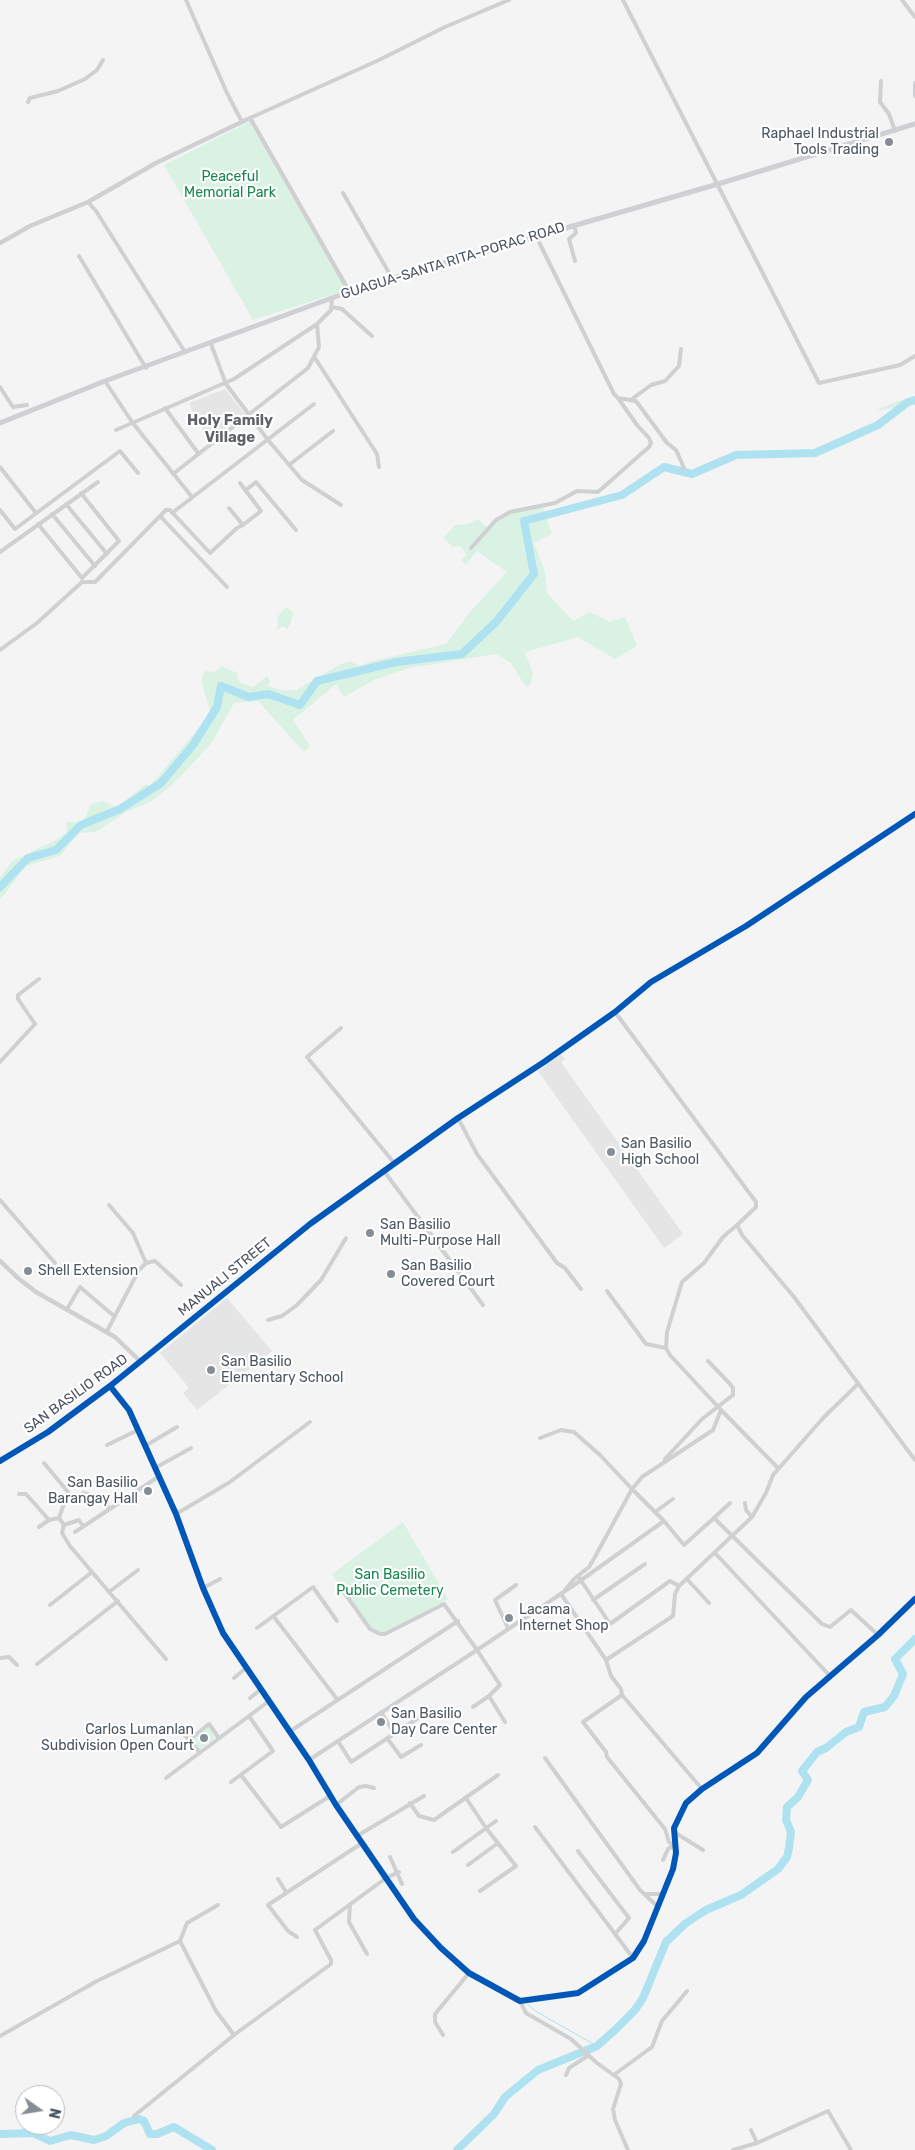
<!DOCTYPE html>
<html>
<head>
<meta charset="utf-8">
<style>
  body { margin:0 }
  #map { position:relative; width:915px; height:2150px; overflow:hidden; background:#f4f4f4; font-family:Rubik,sans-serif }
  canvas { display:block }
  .north { position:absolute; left:15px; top:2085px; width:50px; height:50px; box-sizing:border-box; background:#fff; border:1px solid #b7bbc0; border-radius:50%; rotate:103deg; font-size:14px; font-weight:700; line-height:20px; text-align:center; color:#4a5661 }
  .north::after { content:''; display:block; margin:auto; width:18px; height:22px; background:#868d94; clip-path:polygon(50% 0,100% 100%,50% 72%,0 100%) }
</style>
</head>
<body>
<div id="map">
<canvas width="915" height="2150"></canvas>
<div class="north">N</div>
</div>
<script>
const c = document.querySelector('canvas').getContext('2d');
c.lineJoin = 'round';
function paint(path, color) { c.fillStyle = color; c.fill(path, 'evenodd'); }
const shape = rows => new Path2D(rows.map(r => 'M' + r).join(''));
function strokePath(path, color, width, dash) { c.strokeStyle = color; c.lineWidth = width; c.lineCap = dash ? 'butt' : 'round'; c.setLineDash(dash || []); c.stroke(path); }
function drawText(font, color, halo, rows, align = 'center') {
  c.font = font + ' Rubik,sans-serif'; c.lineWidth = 4.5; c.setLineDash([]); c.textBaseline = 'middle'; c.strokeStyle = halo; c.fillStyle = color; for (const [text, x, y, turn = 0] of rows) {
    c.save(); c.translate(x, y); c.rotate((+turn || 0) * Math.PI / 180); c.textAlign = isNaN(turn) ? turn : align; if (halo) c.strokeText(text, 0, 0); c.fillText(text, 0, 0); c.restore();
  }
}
paint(shape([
  [225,389,245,414,211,441,195,417,189,403],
  [561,1054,565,1059,561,1062,683,1234,664,1248,538,1071],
  [227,1298,272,1351,197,1410,183,1393,189,1388,160,1353]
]), '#e6e5e6');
paint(shape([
  [249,122,347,290,253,320,164,165],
  [915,397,915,405,874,411,901,400],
  [542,504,552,534,534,543,545,572,547,593,573,621,589,612,610,622,625,617,637,646,615,659,578,637,525,652,533,674,530,685,526,687,511,663,496,654,409,668,374,680,344,697,336,684,293,720,310,746,304,752,258,701,234,703,211,744,174,783,152,801,126,812,96,832,79,833,60,856,26,866,0,900,0,878,12,861,56,840,67,832,66,822,83,822,91,804,103,801,117,808,146,784,150,786,211,713,201,680,205,671,214,672,222,666,237,673,237,678,241,683,253,687,267,676,270,681,268,686,280,690,296,690,341,664,350,661,359,666,372,661,446,644,470,612,507,572,477,551,466,565,461,560,466,555,461,546,453,547,443,538,455,525,468,524,478,519,487,527,512,509],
  [286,607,293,612,290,625,287,629,283,626,277,630,278,616],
  [403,1522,448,1599,385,1633,376,1633,366,1623,332,1574],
  [208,1727,216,1737,199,1750,191,1740]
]), '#d9f2e3');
strokePath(shape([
  [527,2004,537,2012,597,2046]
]), '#aee2f0', 1);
strokePath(shape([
  [0,887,28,858,56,850,81,825,120,809,161,783,193,745,217,707,221,686,249,697,268,694,300,705,317,681,396,662,462,654,496,622,534,574,524,521,622,495,664,467,692,474,736,455,815,453,878,425,908,402,915,400],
  [0,2134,33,2133,50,2141,71,2135,94,2140,106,2136,124,2123,139,2119,144,2121,150,2134,157,2134,174,2127,212,2150],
  [457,2150,494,2114,505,2097,538,2070,597,2046,615,2030,635,2010,643,1998,666,1942,686,1923,706,1910,741,1895,778,1869,787,1857,789,1848,791,1832,786,1820,787,1807,798,1797,808,1780,802,1771,817,1752,826,1748,846,1732,859,1727,864,1712,885,1707,894,1696,903,1674,895,1659,915,1639]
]), '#aee2f0', 8);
strokePath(shape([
  [186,0,227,93,242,122],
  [623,0,819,383,900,365,915,356],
  [902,0,915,17],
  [881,81,880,102,889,114,895,131],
  [915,83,915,96],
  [28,102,30,98,58,91,85,79,97,70,103,60],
  [250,118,379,60,445,27,509,0],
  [343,193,392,278],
  [88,202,96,211,185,352],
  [574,225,576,233,569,239,575,261],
  [536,236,614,394,618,398,636,401,667,443,676,450,684,468],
  [79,256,146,368],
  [332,307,342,309,372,336],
  [211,344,226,384,268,440,302,480,341,505],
  [315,358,377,454,379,467],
  [105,381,132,422,192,497],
  [0,387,13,407,27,405],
  [632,399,651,385,665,381,679,366,681,349],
  [165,408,198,453],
  [116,430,234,379,317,324,331,310,332,298],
  [289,465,333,431],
  [0,467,36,513],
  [173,474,308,368,319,347,317,324],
  [246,490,256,482,296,530],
  [66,504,107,554],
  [229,508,243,525],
  [0,510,15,529,120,451,138,473],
  [172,513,314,404],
  [52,514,95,566],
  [160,516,227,587],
  [38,524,82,578,119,541,81,493],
  [471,548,496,520,510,512,555,503,577,491,598,492,649,447,651,443,649,438,637,425,618,398],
  [0,552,98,482],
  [0,650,37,623,82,582,95,582,166,510,170,510,210,553,237,528,243,525,261,511,240,483],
  [615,1012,756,1202,756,1207,737,1225,742,1235,794,1297,915,1460],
  [341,1028,307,1057,395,1164],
  [0,1062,35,1024,18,999,18,995,39,979],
  [458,1118,477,1154,557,1263,565,1268,581,1289],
  [384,1171,483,1305],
  [0,1200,55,1263],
  [737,1225,723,1237,704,1263,682,1282,667,1332,666,1348,670,1355,721,1410,778,1468],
  [146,1263,155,1261,181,1285],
  [607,1291,646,1344,666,1348],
  [67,1309,80,1287,114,1316],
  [268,1320,282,1316,297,1305,321,1280,346,1238],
  [107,1331,139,1270,146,1263,133,1233,109,1205],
  [141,1362,310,1224,458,1118,544,1062,615,1012,651,982,746,926,915,814],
  [110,1386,129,1410,176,1514,203,1588,223,1633,309,1760,336,1805,414,1919,441,1948,469,1973,520,2001,578,1993,633,1958,644,1941,673,1869,676,1853,674,1828,686,1803,702,1789,757,1753,806,1697,878,1635,915,1599],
  [540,1438,561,1430,574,1432,600,1455,632,1489,596,1555,589,1567,574,1579,565,1590],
  [107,1445,138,1430],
  [145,1446,177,1427],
  [665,1459,702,1419,733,1395,733,1388,730,1384,708,1361],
  [44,1463,68,1492,59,1518],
  [155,1468,191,1448],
  [83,1493,98,1497,109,1508],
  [19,1494,26,1494,49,1520,59,1518],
  [745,1503,746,1510,752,1517],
  [655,1512,673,1499],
  [176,1514,230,1482,310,1422],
  [59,1518,64,1525,79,1520,83,1526],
  [714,1518,730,1503],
  [664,1521,632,1489,642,1477,713,1430,721,1410],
  [64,1525,62,1533,70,1546,166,1659],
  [39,1527,49,1520],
  [75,1532,158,1477],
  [715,1553,830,1676],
  [578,1576,610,1624,670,1581,679,1586],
  [687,1579,709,1603],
  [203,1588,220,1579],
  [109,1592,138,1570],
  [561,1594,606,1660,611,1676,621,1689,622,1695,702,1789],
  [593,1600,645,1564],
  [50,1605,92,1572],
  [274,1617,337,1699],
  [257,1628,313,1587,337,1621],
  [508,1628,495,1600,516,1585],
  [0,1658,9,1657,17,1665],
  [606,1660,673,1616,675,1594,679,1586,752,1517,766,1493,773,1475,824,1417,858,1384],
  [37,1664,118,1601],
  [234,1678,246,1668],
  [622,1695,583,1722,606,1752,607,1757,665,1829,669,1842,674,1845,668,1849,663,1860],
  [250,1698,260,1690],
  [473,1707,489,1696],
  [381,1712,394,1733],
  [505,1722,489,1696,500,1685,477,1650,580,1581,664,1521,684,1545,714,1518,822,1624,830,1627,851,1610,878,1635],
  [177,1727,189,1740],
  [289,1732,458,1621],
  [387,1738,401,1757,421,1745],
  [338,1741,351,1762,432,1709],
  [200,1753,189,1740,209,1724,219,1738],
  [545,1758,640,1890,657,1906],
  [309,1760,477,1650,444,1604,385,1634,380,1634,370,1629,339,1585],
  [241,1775,281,1827,330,1796],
  [166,1778,269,1701],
  [231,1782,273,1751,249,1716],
  [466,1798,486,1828,516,1866,480,1891],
  [410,1803,419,1816,434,1820,498,1775],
  [336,1805,359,1787,366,1786,374,1788],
  [535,1827,633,1958],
  [674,1832,703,1850],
  [357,1836,424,1796],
  [578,1851,629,1918,615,1934],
  [453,1852,496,1821],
  [390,1857,402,1884],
  [468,1865,498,1843],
  [278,1879,286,1892],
  [645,1894,662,1894],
  [350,1904,349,1922,367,1954],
  [297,1937,288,1931,268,1905,362,1843],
  [180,1941,216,2011,234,2035],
  [520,2001,526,2013,571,2039,597,2063,619,2079,621,2084,613,2109,615,2120,628,2150],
  [443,2035,435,2022,435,2014,469,1973],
  [0,2036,97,1981,180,1941,187,1923,218,1905],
  [615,2074,652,2047,662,2021,687,1991],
  [566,2075,569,2068,589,2055],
  [134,2116,234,2035,331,1964,331,1960,315,1930,386,1878,399,1872],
  [757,2143,828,2111,851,2150],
  [733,2150,757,2143,751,2130]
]), '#ced0d2', 4);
strokePath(shape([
  [0,243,30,226,88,202,156,163,250,118,349,291],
  [0,1261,18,1278,36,1292,115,1337,141,1362,48,1432,0,1461]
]), '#ced0d2', 4.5);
strokePath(shape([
  [0,423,105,381,362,287,718,184,915,124]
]), '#ced0d4', 5);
strokePath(shape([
  [110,1386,129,1410,176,1514,203,1588,223,1633,309,1760,336,1805,414,1919,441,1948,469,1973,520,2001,578,1993,633,1958,644,1941,673,1869,676,1853,674,1828,686,1803,702,1789,757,1753,806,1697,878,1635,915,1599],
  [0,1461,48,1432,110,1386,310,1224,458,1118,544,1062,615,1012,651,982,746,926,915,814]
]), '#0057b8', 6);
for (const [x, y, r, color] of [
  [889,142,5,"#868d94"],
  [611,1152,5,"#868d94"],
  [370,1233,5,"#868d94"],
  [28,1271,5,"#868d94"],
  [391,1274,5,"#868d94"],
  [211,1370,5,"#868d94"],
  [148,1491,5,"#868d94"],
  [509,1618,5,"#868d94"],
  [381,1722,5,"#868d94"],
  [204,1738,5,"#868d94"]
]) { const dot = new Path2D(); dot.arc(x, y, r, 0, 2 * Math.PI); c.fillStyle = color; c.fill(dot); strokePath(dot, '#fff', 2); }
drawText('14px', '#4a5661', '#fff', [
  ["Raphael Industrial",879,134,"right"],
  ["Tools Trading",879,150,"right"],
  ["San Basilio",621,1144],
  ["High School",621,1160],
  ["San Basilio",380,1225],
  ["Multi-Purpose Hall",380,1241],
  ["San Basilio",401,1266],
  ["Covered Court",401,1282],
  ["Shell Extension",38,1271],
  ["San Basilio",221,1362],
  ["Elementary School",221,1378],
  ["San Basilio",138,1483,"right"],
  ["Barangay Hall",138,1499,"right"],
  ["Lacama",519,1610],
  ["Internet Shop",519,1626],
  ["San Basilio",391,1714],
  ["Day Care Center",391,1730],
  ["Carlos Lumanlan",194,1730,"right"],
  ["Subdivision Open Court",194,1746,"right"]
], 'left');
drawText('14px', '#17864f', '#fff', [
  ["Peaceful",230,177],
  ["Memorial Park",230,193],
  ["San Basilio",390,1575],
  ["Public Cemetery",390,1591]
]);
drawText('14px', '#4a5661', '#fff', [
  ["GUAGUA-SANTA RITA-PORAC ROAD",453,261,-17],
  ["MANUALI STREET",225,1277,-39],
  ["SAN BASILIO ROAD",76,1394,-36]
]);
drawText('bold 15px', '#5f6368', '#fff', [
  ["Holy Family",230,421],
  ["Village",230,438]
]);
</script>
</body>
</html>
